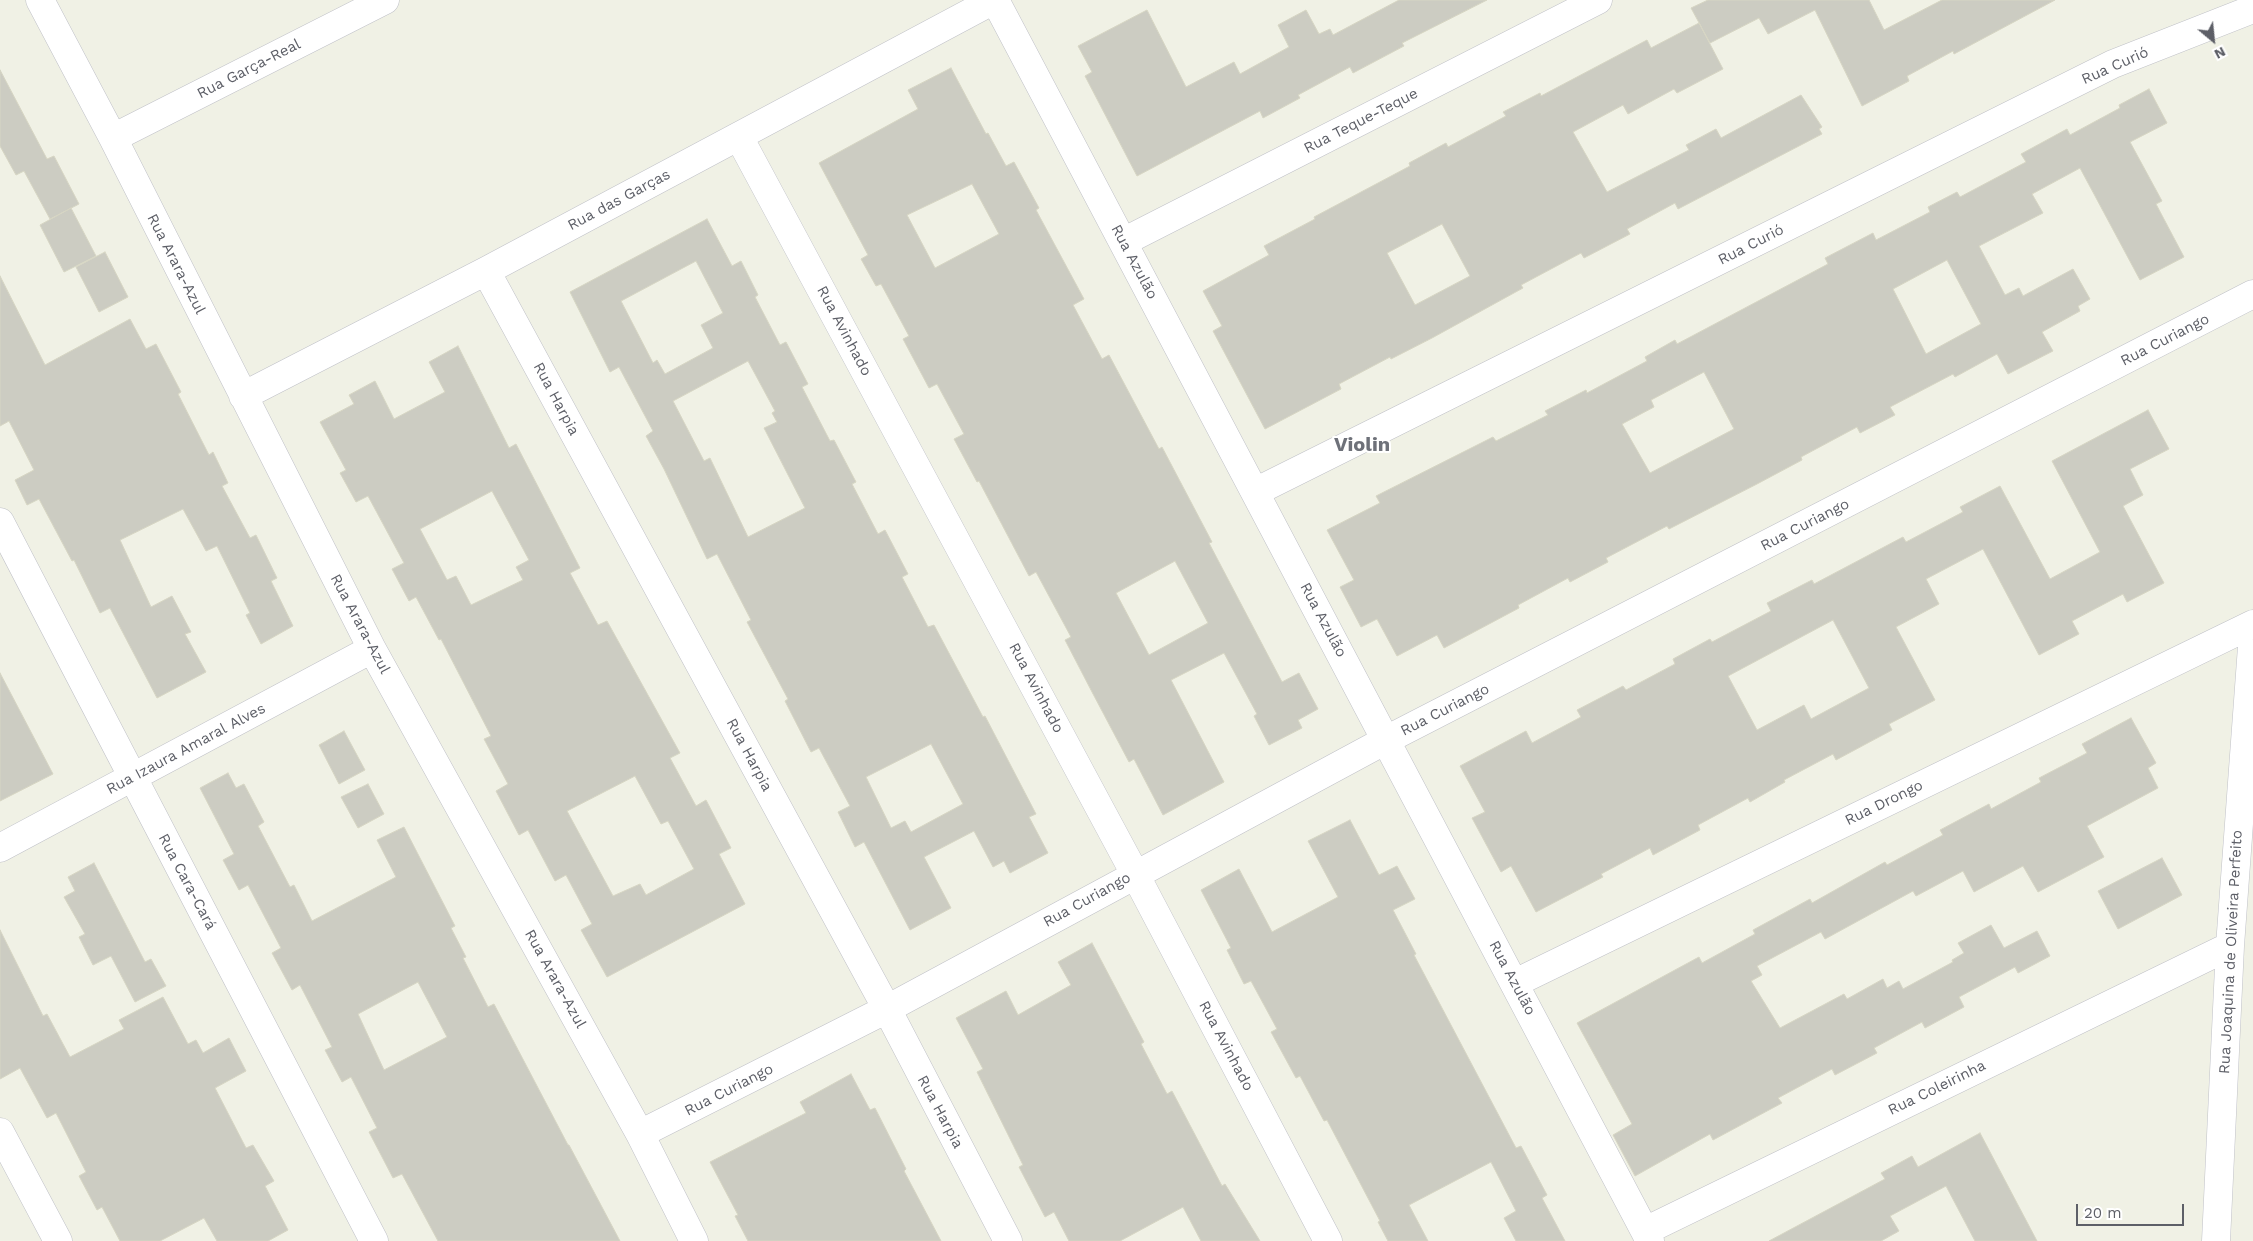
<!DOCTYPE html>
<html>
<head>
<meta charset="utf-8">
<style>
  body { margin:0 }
  #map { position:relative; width:2253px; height:1241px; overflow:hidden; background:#f0f1e5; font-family:"Work Sans",sans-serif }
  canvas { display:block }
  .north { position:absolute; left:2188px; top:15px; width:50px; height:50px; -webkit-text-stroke:4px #fff; paint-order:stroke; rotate:152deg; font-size:14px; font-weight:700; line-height:20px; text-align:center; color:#5d5f67 }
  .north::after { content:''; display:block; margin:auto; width:18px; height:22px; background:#5d5f67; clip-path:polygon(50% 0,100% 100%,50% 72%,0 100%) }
  .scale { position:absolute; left:2076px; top:1204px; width:108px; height:22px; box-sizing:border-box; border:2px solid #5d5f67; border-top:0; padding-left:6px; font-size:15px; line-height:18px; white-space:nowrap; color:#5d5f67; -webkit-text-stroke:4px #fff; paint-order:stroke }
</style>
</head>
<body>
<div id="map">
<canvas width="2253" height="1241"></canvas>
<div class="north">N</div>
<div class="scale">20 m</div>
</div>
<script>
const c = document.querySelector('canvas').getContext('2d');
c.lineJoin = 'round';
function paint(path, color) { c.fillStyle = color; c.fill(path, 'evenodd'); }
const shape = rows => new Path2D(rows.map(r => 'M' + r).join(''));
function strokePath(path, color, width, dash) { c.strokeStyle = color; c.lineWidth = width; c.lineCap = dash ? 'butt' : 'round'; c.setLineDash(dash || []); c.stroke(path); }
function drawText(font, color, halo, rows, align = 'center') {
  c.font = font + ' "Work Sans",sans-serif'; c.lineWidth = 4; c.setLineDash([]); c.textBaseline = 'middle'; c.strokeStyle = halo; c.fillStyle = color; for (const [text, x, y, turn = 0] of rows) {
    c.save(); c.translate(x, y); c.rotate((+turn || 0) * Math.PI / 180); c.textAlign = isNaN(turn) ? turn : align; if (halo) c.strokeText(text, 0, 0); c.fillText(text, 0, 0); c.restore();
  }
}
const building = shape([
  [1399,0,1487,0,1402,43,1404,46,1353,73,1350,67,1298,95,1300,98,1263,118,1260,111,1137,176,1085,76,1092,72,1078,46,1147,10,1186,87,1234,62,1240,74,1289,47,1278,25,1306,10,1319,34,1330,29,1333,35,1399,0],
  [1708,0,1869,0,1884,30,1942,0,2055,0,1954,54,1953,51,1907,76,1909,81,1862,106,1815,10,1768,34,1759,18,1710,43,1691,8,1708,0],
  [1699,23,1723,69,1677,93,1674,89,1628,114,1623,105,1573,132,1607,192,1689,150,1686,145,1716,129,1721,138,1801,95,1822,127,1819,129,1822,134,1678,209,1675,203,1627,229,1630,234,1584,258,1581,253,1521,285,1523,288,1432,338,1391,359,1390,357,1339,384,1341,389,1265,429,1213,331,1222,326,1203,291,1269,255,1264,246,1315,219,1314,217,1410,166,1409,163,1446,143,1448,147,1506,116,1503,112,1540,93,1541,96,1647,40,1651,48,1699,23],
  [1442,224,1470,276,1415,305,1387,253,1442,224],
  [951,68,986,134,988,133,1006,166,1014,162,1039,208,1036,210,1084,299,1073,305,1102,359,1109,355,1159,449,1162,447,1212,542,1209,543,1282,682,1299,673,1318,709,1298,720,1302,728,1269,745,1254,716,1257,714,1224,653,1171,680,1224,782,1163,815,1134,759,1129,762,1092,692,1065,640,1071,637,1036,572,1029,576,979,481,977,482,954,439,964,434,937,384,929,388,903,339,909,336,881,284,876,286,861,259,868,255,819,163,918,109,908,90,951,68],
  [972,184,999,234,935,268,907,215,972,184],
  [1175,561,1208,623,1149,655,1116,593,1175,561],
  [0,70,47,159,54,156,79,204,50,219,24,171,16,175,0,146,0,70],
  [2149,89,2167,123,2130,142,2162,201,2156,204,2184,257,2140,280,2080,168,2032,194,2043,213,1979,246,2005,295,2019,288,2023,296,2073,269,2090,299,2078,306,2080,311,2042,332,2053,351,2008,374,1997,354,1955,377,1953,374,1890,407,1895,415,1860,433,1857,427,1801,457,1802,460,1757,484,1669,529,1667,526,1606,558,1608,562,1570,582,1568,578,1518,605,1519,608,1444,648,1437,635,1397,656,1377,619,1361,627,1340,587,1354,580,1327,530,1380,503,1376,496,1493,437,1496,441,1548,415,1545,411,1586,390,1587,393,1647,361,1645,357,1675,340,1677,344,1828,264,1825,258,1873,233,1876,240,1930,212,1928,207,1957,192,1960,197,2026,162,2021,154,2067,129,2070,135,2120,108,2119,105,2149,89],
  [1947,260,1981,324,1926,354,1893,289,1947,260],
  [1704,372,1734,429,1650,473,1622,424,1654,407,1651,400,1704,372],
  [71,208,96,256,64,272,40,225,71,208],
  [707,219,732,266,741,261,758,295,755,297,780,345,786,342,808,384,802,387,830,441,834,440,856,482,852,484,878,534,885,530,908,574,902,577,928,627,934,625,983,717,985,716,1036,814,1029,817,1048,853,1010,873,1004,861,993,867,974,831,924,857,951,908,910,930,864,842,855,847,838,812,850,806,819,748,811,752,785,701,788,699,747,622,751,620,717,554,707,559,664,469,646,436,653,431,619,367,610,372,570,292,707,219],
  [696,261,723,313,701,325,713,348,665,374,657,360,653,363,621,301,696,261],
  [748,361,775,411,772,413,777,422,764,428,805,508,748,537,710,458,704,461,673,401,748,361],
  [931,744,963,804,911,832,905,821,891,828,866,777,931,744],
  [105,252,128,297,99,312,76,267,105,252],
  [0,276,45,365,130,319,146,349,156,344,181,392,178,394,209,455,213,452,228,483,222,486,250,538,256,535,277,578,271,581,293,626,261,644,246,615,250,613,217,546,206,551,183,509,120,540,151,607,172,596,191,632,185,634,206,672,157,698,110,608,100,613,74,560,72,561,39,499,27,505,15,480,34,470,9,421,0,426,0,276],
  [458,346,509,448,516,444,580,568,570,573,598,625,607,621,680,753,670,758,696,806,706,800,731,848,719,854,745,904,607,977,581,930,592,924,566,875,555,881,528,830,519,835,496,791,508,784,484,739,491,736,441,639,439,640,416,597,409,601,392,569,404,563,368,496,356,502,340,473,346,470,320,422,354,404,349,395,375,381,394,419,445,392,429,362,458,346],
  [492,491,529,560,516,567,523,580,471,605,456,576,447,580,420,529,492,491],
  [635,776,661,824,668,821,694,869,646,895,640,884,613,896,567,811,635,776],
  [2148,410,2169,449,2130,469,2143,495,2123,506,2164,583,2127,602,2123,594,2072,621,2079,634,2039,655,1983,549,1926,579,1939,604,1896,627,1935,700,1889,724,1892,730,1836,760,1833,754,1784,780,1785,782,1750,802,1748,798,1698,825,1700,830,1653,855,1650,848,1601,874,1603,877,1536,912,1511,866,1501,872,1472,818,1485,812,1460,766,1526,731,1532,743,1581,717,1577,710,1623,686,1626,690,1675,664,1673,659,1710,639,1712,642,1771,611,1767,603,1812,580,1814,584,1903,537,1906,542,1963,512,1960,507,2000,486,2050,579,2100,552,2052,461,2148,410],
  [1833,620,1869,688,1811,719,1804,705,1757,730,1728,676,1833,620],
  [0,673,53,774,0,801,0,673],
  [2131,718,2156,763,2148,768,2158,788,2087,826,2104,857,2038,892,2023,866,1974,892,1963,871,1916,896,1913,891,1825,939,1821,932,1757,966,1762,975,1751,981,1780,1028,1844,994,1847,999,1883,979,1887,988,1899,981,1903,989,1953,962,1952,960,1964,953,1958,943,1991,925,2004,948,2037,931,2050,956,2018,973,2015,967,1959,997,1964,1007,1925,1028,1922,1022,1874,1048,1877,1053,1835,1075,1832,1069,1778,1098,1782,1103,1713,1140,1710,1134,1635,1176,1613,1135,1632,1124,1577,1023,1699,957,1702,963,1755,934,1753,930,1810,899,1812,903,1885,862,1887,865,1943,835,1940,830,1989,804,1991,809,2041,782,2039,778,2087,753,2082,744,2131,718],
  [344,731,365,770,339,784,319,745,344,731],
  [228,773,236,788,244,784,264,822,258,826,290,887,294,885,312,921,396,877,377,840,404,827,455,926,451,928,466,957,463,958,488,1007,494,1004,568,1145,569,1145,620,1241,438,1241,402,1174,393,1178,369,1132,377,1128,351,1077,342,1082,325,1050,332,1047,300,985,292,990,272,953,281,948,248,885,239,890,223,860,234,854,200,788,228,773],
  [418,982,447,1037,384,1070,358,1014,418,982],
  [368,784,384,814,358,828,341,797,368,784],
  [1350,820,1379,875,1397,866,1415,899,1393,910,1416,954,1414,955,1516,1148,1521,1146,1547,1195,1542,1198,1565,1241,1516,1241,1504,1218,1516,1211,1491,1162,1409,1205,1428,1241,1388,1241,1378,1222,1380,1221,1327,1120,1324,1121,1300,1076,1296,1078,1271,1032,1277,1029,1251,981,1244,984,1227,950,1231,948,1201,890,1239,869,1272,932,1338,897,1308,841,1350,820],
  [2162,858,2182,895,2118,929,2098,891,2162,858],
  [94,863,145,962,151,959,166,986,135,1002,111,956,93,965,79,937,85,934,64,897,75,891,68,877,94,863],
  [0,930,43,1016,47,1014,70,1057,124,1029,119,1020,163,997,188,1044,196,1040,203,1053,229,1038,246,1071,215,1088,246,1148,253,1145,274,1181,265,1186,288,1230,268,1241,217,1241,204,1218,160,1241,120,1241,102,1207,97,1210,79,1176,86,1172,56,1113,47,1118,20,1068,0,1079,0,930],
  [1092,943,1144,1042,1141,1044,1167,1094,1172,1091,1222,1186,1225,1184,1260,1241,1201,1241,1183,1207,1120,1241,1069,1241,1054,1212,1045,1217,1019,1167,1023,1165,977,1072,983,1069,956,1018,1006,991,1018,1015,1071,985,1058,962,1092,943],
  [851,1074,870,1110,875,1108,906,1169,904,1171,941,1241,748,1241,735,1216,738,1215,710,1162,806,1113,800,1102,851,1074],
  [1980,1133,2037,1241,1975,1241,1946,1186,1890,1216,1899,1231,1881,1241,1769,1241,1885,1179,1881,1173,1912,1156,1918,1167,1980,1133]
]);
paint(building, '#ccccc2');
strokePath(building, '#d6d5c3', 1);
const street = shape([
  [40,0,113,138,372,649,640,1134,694,1241],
  [995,0,1650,1241],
  [739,137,1135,874,1328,1241],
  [113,138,385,0],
  [1123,242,1598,0],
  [486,271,887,1009,1008,1241],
  [243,396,486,271,994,0],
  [1255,492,2113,64,2253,9],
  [0,522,374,1241],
  [0,848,372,649],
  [1515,983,2253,624],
  [0,1132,58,1241],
  [640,1134,887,1009,1386,740,2253,294],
  [1645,1231,2230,946],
  [2216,1241,2230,946,2253,633]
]);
strokePath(street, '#bfc0c7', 29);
strokePath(street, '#fff', 28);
drawText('15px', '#5d5f67', '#fff', [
  ["Rua Curió",2115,66,-24],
  ["Rua Garça-Real",249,69,-27],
  ["Rua Teque-Teque",1361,121,-27],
  ["Rua das Garças",619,200,-28],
  ["Rua Curió",1751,245,-27],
  ["Rua Azulão",1134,262,62],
  ["Rua Arara-Azul",176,264,63],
  ["Rua Avinhado",844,331,62],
  ["Rua Curiango",2165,340,-27],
  ["Rua Harpia",556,399,62],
  ["Rua Curiango",1805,525,-27],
  ["Rua Azulão",1323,620,62],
  ["Rua Arara-Azul",360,624,62],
  ["Rua Avinhado",1036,688,62],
  ["Rua Curiango",1445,710,-27],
  ["Rua Izaura Amaral Alves",186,749,-28],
  ["Rua Harpia",749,755,62],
  ["Rua Drongo",1884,803,-26],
  ["Rua Cara-Cará",187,882,62],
  ["Rua Curiango",1087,900,-29],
  ["Rua Joaquina de Oliveira Perfeito",2231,952,-87],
  ["Rua Azulão",1512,978,62],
  ["Rua Arara-Azul",555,979,61],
  ["Rua Avinhado",1226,1046,62],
  ["Rua Coleirinha",1937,1088,-26],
  ["Rua Curiango",729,1090,-27],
  ["Rua Harpia",940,1112,62]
]);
drawText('bold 20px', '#6e7179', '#fff', [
  ["Violin",1362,445]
]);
</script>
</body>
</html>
